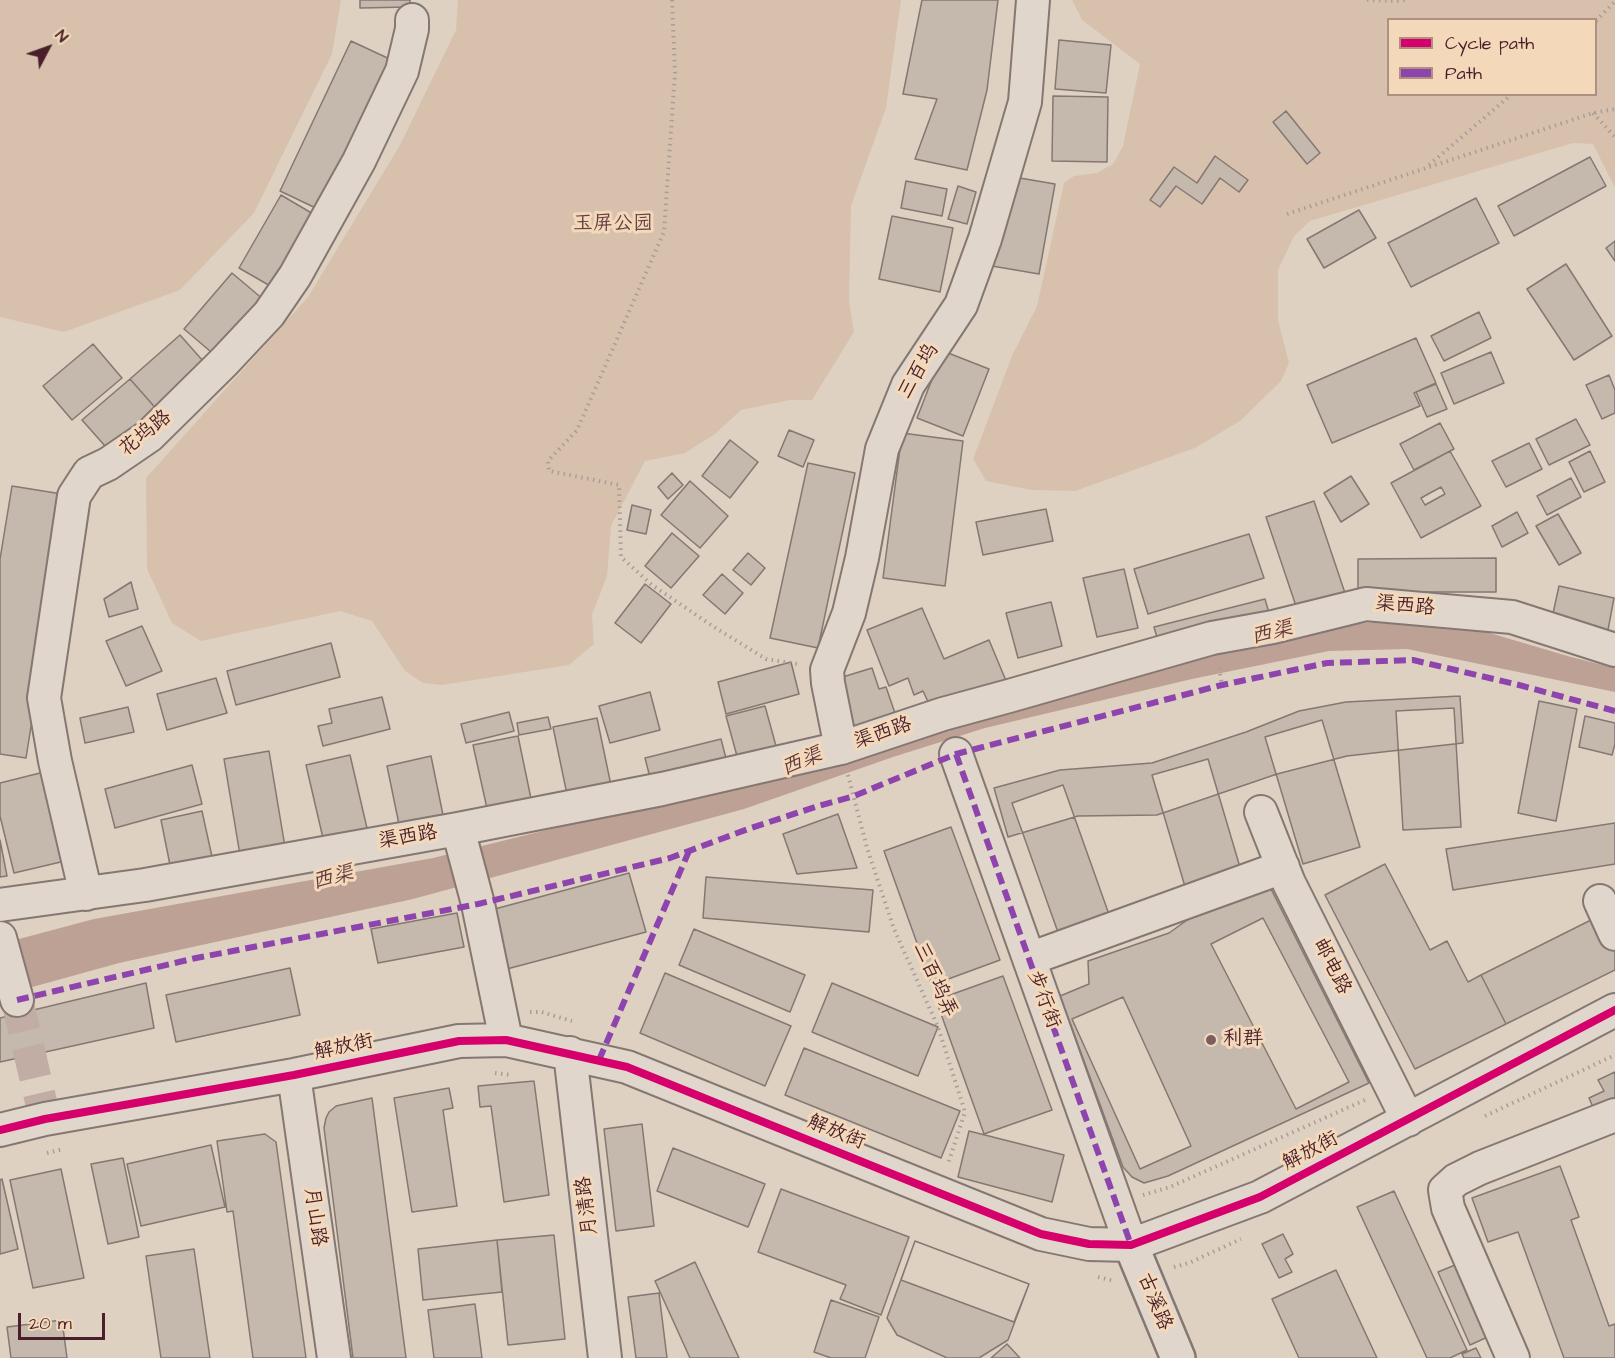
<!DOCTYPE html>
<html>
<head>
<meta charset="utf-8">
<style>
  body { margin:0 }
  #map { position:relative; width:1615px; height:1358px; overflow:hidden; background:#dfd1c1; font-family:"Architects Daughter",sans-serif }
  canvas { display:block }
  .legend { position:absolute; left:1387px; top:18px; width:210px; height:78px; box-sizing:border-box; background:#f3d9ba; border:2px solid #af8f81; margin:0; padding:8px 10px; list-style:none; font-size:18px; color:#4a1f2b }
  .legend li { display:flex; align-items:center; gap:12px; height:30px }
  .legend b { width:30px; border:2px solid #af8f81 }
  .north { position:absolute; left:18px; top:18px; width:60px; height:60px; -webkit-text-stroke:4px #f3d9ba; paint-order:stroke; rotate:49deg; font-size:16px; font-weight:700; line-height:24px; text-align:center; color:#4a1f2b }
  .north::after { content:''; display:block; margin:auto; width:21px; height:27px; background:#4a1f2b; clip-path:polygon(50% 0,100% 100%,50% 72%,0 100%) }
  .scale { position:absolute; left:18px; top:1313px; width:87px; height:27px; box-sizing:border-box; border:3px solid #4a1f2b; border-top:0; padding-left:8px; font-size:18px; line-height:21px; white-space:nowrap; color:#4a1f2b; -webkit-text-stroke:4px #f3d9ba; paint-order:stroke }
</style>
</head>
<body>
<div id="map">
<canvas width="1615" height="1358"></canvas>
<ul class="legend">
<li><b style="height:8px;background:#d6006c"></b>Cycle path</li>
<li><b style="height:8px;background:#8e44ad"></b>Path</li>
</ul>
<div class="north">N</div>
<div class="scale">20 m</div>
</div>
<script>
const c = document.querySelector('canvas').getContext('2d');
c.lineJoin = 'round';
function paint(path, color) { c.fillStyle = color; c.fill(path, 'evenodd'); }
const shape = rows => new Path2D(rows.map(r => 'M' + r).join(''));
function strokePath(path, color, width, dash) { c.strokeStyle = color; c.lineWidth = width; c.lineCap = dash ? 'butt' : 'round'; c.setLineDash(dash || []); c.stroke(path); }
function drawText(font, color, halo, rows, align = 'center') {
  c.font = font + ' "Architects Daughter","LXGW WenKai TC",sans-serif'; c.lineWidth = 6; c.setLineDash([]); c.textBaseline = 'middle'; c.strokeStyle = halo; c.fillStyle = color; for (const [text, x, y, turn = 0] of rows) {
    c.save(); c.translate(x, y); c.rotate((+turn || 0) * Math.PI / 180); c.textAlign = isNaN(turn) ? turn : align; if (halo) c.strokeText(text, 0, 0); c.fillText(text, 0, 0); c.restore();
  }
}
paint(shape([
  [0,0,341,0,332,54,254,213,180,290,64,332,0,317],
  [458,0,901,0,886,108,851,206,849,301,854,332,812,400,790,400,741,410,715,434,685,453,645,461,611,526,607,576,592,615,594,644,569,665,442,685,423,683,405,671,372,621,340,611,201,641,172,623,147,569,146,478,308,297,400,145,456,30],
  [1072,0,1615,0,1615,188,1593,144,1573,143,1310,221,1294,236,1278,270,1278,320,1289,363,1281,381,1240,421,1195,448,1075,491,1031,490,986,481,973,459,1012,356,1037,306,1064,183,1074,176,1097,173,1113,164,1123,146,1140,64,1082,20],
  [1388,20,1596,20,1596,94,1388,94]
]), '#d7c1ad');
paint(shape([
  [1382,621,1483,631,1571,657,1615,668,1615,692,1407,649,1329,651,1192,679,985,728,893,757,744,809,413,899,119,963,0,996,0,944,94,919,433,858,575,823,704,789,1075,682,1200,658,1331,627]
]), '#bda194');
const building = shape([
  [360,0,410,0,410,7,360,8,360,0],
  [922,0,998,0,987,90,967,170,915,159,937,99,903,94,922,0],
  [1059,40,1111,45,1106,93,1055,89,1059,40],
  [351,41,394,61,322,211,280,191,351,41],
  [1053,96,1108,97,1107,162,1052,161,1053,96],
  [1286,111,1320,153,1307,164,1273,122,1286,111],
  [1215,156,1248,180,1239,192,1220,178,1202,204,1176,186,1160,207,1150,200,1174,167,1197,183,1215,156],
  [1590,157,1606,186,1514,236,1498,206,1590,157],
  [1008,176,1055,184,1039,274,992,266,1008,176],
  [906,181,947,189,942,216,901,208,906,181],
  [958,186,976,192,967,224,948,219,958,186],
  [281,195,320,218,279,291,239,268,281,195],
  [1476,198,1499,243,1411,287,1388,243,1476,198],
  [1359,210,1376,238,1324,268,1307,239,1359,210],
  [892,216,953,228,940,292,879,279,892,216],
  [1615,241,1615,261,1606,248,1615,241],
  [1566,264,1612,336,1574,360,1527,289,1566,264],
  [232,273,264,300,217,357,184,329,232,273],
  [1479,312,1491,338,1444,361,1431,336,1479,312],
  [180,335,211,370,160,413,130,379,180,335],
  [1416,338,1436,383,1414,393,1420,406,1332,443,1307,385,1416,338],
  [93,344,122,378,72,420,43,386,93,344],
  [943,351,989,369,963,436,917,418,943,351],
  [1491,352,1504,383,1454,404,1441,373,1491,352],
  [1609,375,1615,390,1615,413,1602,419,1586,385,1609,375],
  [130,379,160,413,113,455,82,420,130,379],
  [1436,384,1447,409,1427,417,1416,392,1436,384],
  [1576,419,1590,445,1549,465,1536,439,1576,419],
  [1440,423,1454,449,1414,470,1400,444,1440,423],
  [789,430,814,440,803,467,778,456,789,430],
  [902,433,963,441,945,586,883,578,902,433],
  [730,440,758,462,730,498,702,476,730,440],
  [1529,443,1542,469,1506,487,1492,461,1529,443],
  [1450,451,1481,506,1421,538,1391,483,1450,451],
  [1441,487,1445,494,1425,505,1421,498,1441,487],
  [1590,451,1605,482,1584,492,1569,462,1590,451],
  [808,463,855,473,818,648,770,638,808,463],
  [672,473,683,485,668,499,658,487,672,473],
  [1351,476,1369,504,1341,522,1324,493,1351,476],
  [1571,478,1581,497,1547,515,1537,496,1571,478],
  [690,481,728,516,700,548,661,515,690,481],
  [12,486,68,495,26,758,0,754,0,559,12,486],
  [1314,501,1347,599,1299,615,1266,517,1314,501],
  [632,505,651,510,646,534,627,530,632,505],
  [1046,509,1053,541,983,555,976,522,1046,509],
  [1517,512,1528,533,1502,547,1492,526,1517,512],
  [1558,514,1581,553,1559,565,1536,526,1558,514],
  [672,533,699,556,671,588,645,566,672,533],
  [1249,534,1264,578,1148,614,1134,569,1249,534],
  [748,553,765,568,751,585,733,570,748,553],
  [1496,558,1496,592,1358,592,1358,559,1496,558],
  [1124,569,1138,628,1097,637,1083,578,1124,569],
  [722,574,743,593,725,614,703,595,722,574],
  [131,582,138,609,109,617,104,599,131,582],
  [645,584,671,604,641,643,615,623,645,584],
  [1559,586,1614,598,1608,630,1552,618,1559,586],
  [1265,599,1271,620,1160,648,1154,627,1265,599],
  [1051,602,1062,646,1018,658,1006,613,1051,602],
  [922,608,944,659,989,640,1009,688,929,704,923,691,914,695,908,678,889,686,867,630,922,608],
  [142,626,162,671,126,686,106,641,142,626],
  [331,643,340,677,236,705,227,671,331,643],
  [791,662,799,694,726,714,718,682,791,662],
  [872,668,879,689,886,687,896,716,853,730,836,679,872,668],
  [216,678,227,713,167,730,157,694,216,678],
  [650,692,660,730,610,743,599,706,650,692],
  [1460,696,1463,743,1347,756,1277,774,1157,815,1078,816,1008,837,994,788,1060,770,1152,763,1246,732,1299,711,1346,702,1460,696],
  [382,697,390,729,323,746,318,726,332,723,329,709,382,697],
  [1539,701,1577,709,1556,821,1518,813,1539,701],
  [765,706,779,757,740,767,726,716,765,706],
  [128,707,134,732,85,743,80,718,128,707],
  [1454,708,1461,827,1403,830,1396,711,1454,708],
  [509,712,514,731,466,743,461,724,509,712],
  [1585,716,1615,723,1615,744,1612,755,1579,747,1585,716],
  [548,717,551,729,519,735,517,723,548,717],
  [597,718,613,795,569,804,553,727,597,718],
  [1322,720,1360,847,1303,864,1265,737,1322,720],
  [518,736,534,813,490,822,473,745,518,736],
  [721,739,731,778,655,797,645,758,721,739],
  [269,751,286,853,241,861,224,759,269,751],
  [350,755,373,854,329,864,306,765,350,755],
  [431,756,445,825,401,834,387,766,431,756],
  [1208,759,1242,874,1186,890,1152,775,1208,759],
  [192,765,202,804,115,828,105,789,192,765],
  [44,772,65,861,14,873,0,816,0,783,44,772],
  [1063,785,1111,920,1060,938,1012,803,1063,785],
  [202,811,214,866,172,875,161,820,202,811],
  [838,814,857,868,797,874,783,834,838,814],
  [1615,823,1615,864,1453,890,1446,849,1615,823],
  [951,827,1000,960,932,985,884,851,951,827],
  [0,840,7,876,0,877,0,840],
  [1385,864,1430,950,1447,941,1468,982,1481,975,1506,1024,1415,1069,1325,895,1385,864],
  [629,873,646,932,507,969,491,910,629,873],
  [706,877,873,890,869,932,703,918,706,877],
  [1259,884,1271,889,1369,1083,1168,1176,1144,1183,1132,1177,1123,1167,1060,996,1089,984,1088,961,1169,933,1197,913,1259,884],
  [1611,910,1615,918,1615,970,1506,1024,1481,975,1611,910],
  [457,913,464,947,378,963,371,929,457,913],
  [1263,918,1349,1082,1296,1109,1211,944,1263,918],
  [694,929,805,975,790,1012,679,965,694,929],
  [290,968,300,1015,176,1042,166,995,290,968],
  [665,973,791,1026,765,1086,640,1033,665,973],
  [1003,976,1052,1110,984,1134,936,1000,1003,976],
  [146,983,154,1028,0,1062,0,1018,146,983],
  [832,983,938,1027,918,1076,812,1032,832,983],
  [1123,997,1191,1146,1140,1169,1072,1019,1123,997],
  [804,1048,960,1111,941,1158,785,1095,804,1048],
  [1615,1072,1615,1105,1596,1114,1589,1098,1604,1091,1598,1080,1615,1072],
  [534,1081,549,1195,504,1202,491,1106,480,1107,478,1086,534,1081],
  [449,1088,453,1108,443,1110,457,1206,412,1212,394,1098,449,1088],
  [372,1098,406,1358,353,1358,324,1128,326,1118,329,1112,336,1106,372,1098],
  [642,1124,654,1226,616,1231,604,1129,642,1124],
  [969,1131,1064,1155,1052,1202,958,1177,969,1131],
  [265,1134,276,1142,306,1358,253,1358,233,1211,227,1212,217,1141,265,1134],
  [211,1145,225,1207,141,1226,127,1164,211,1145],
  [673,1148,765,1184,748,1227,657,1191,673,1148],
  [123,1158,139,1237,108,1244,91,1164,123,1158],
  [1560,1166,1579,1217,1571,1220,1609,1326,1615,1324,1615,1358,1564,1358,1518,1232,1488,1242,1472,1198,1560,1166],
  [61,1169,84,1278,33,1288,10,1180,61,1169],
  [2,1179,18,1249,0,1254,0,1180,2,1179],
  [781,1189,909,1237,881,1315,840,1299,846,1285,758,1252,781,1189],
  [1394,1191,1467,1350,1450,1358,1427,1358,1357,1207,1394,1191],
  [1283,1234,1293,1254,1285,1259,1292,1272,1279,1278,1262,1244,1283,1234],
  [554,1235,565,1339,508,1345,497,1240,554,1235],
  [497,1240,502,1292,423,1300,418,1249,497,1240],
  [915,1241,1029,1284,1014,1322,901,1280,915,1241],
  [915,1241,1029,1284,1008,1340,979,1358,947,1358,897,1335,887,1318,915,1241],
  [194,1249,210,1358,161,1358,146,1256,194,1249],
  [695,1262,739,1358,690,1358,655,1281,695,1262],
  [1460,1263,1492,1335,1470,1345,1438,1272,1460,1263],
  [1336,1270,1377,1358,1299,1358,1272,1299,1336,1270],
  [659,1293,667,1358,636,1358,628,1297,659,1293],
  [831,1300,879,1317,865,1358,831,1358,814,1352,831,1300],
  [475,1304,482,1358,434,1358,428,1310,475,1304],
  [62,1320,67,1358,11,1358,7,1327,62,1320],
  [1007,1344,1020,1358,991,1358,1007,1344],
  [1476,1348,1481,1358,1464,1358,1462,1354,1476,1348]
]);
paint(building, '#c5b8ad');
strokePath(building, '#857772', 1.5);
strokePath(shape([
  [17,1000,45,1119]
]), '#c1ada3', 32, [32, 16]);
const minor = shape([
  [841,748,828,683,827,670,849,613,862,558,882,449,908,385,961,305,985,239,1025,102,1033,0],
  [956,754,1131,1245],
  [1261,812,1289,883,1408,1120],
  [458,829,478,904,506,1040],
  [86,894,55,761,44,698,74,496,89,473,108,464,149,436,224,362,269,314,295,276,359,161,402,71,412,29,412,20],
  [1600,901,1615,934],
  [0,905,145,885,458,829,662,789,841,748,943,714,1009,696,1212,638,1273,627,1366,604,1512,617,1615,650],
  [0,938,17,1000],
  [1029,959,1283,867],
  [570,1053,605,1358],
  [294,1075,334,1358],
  [0,1130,45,1119,294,1075,459,1041,506,1040,627,1067,1041,1234,1089,1244,1131,1245,1260,1197,1615,1010],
  [1513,1358,1448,1208,1445,1190,1456,1180,1480,1168,1615,1115]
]);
const major = shape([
  [1131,1245,1178,1358]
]);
strokePath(minor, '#857772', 36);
strokePath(major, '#857772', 38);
strokePath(shape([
  [672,0,675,73,664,232,577,430,548,461,549,471,619,485,621,557,652,585,714,627,766,659,797,664],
  [1367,0,1401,1,1405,0],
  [1596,21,1615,1],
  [1593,113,1615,137],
  [1429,165,1512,94],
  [1287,214,1593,113,1615,109],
  [1219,668,1222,685],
  [848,775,867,848,894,929,938,1027,965,1112,948,1164],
  [530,1012,541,1012,572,1021],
  [495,1073,511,1075],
  [1485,1116,1615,1055],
  [47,1153,63,1149],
  [1143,1195,1170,1187,1365,1100],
  [1174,1267,1189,1263,1241,1239],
  [1098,1277,1114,1281]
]), '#a99e97', 4, [1.5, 4.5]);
strokePath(minor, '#e0d6cb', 32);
strokePath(major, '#e0d6cb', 33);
strokePath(shape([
  [956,754,1131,1245],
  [17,1000,196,958,478,904,670,858,748,829,815,807,854,796,956,754,1222,685,1327,663,1413,660,1519,685,1615,711],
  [599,1060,689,851]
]), '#8e44ad', 6, [12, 6]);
strokePath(shape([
  [0,1130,45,1119,294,1075,459,1041,506,1040,627,1067,1041,1234,1089,1244,1131,1245,1260,1197,1615,1010]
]), '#d6006c', 8);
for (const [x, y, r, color] of [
  [1211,1040,6,"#7e5d60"]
]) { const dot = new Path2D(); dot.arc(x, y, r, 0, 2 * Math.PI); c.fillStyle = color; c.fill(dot); strokePath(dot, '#f3d9ba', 2); }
drawText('20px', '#653d42', '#f3d9ba', [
  ["玉屏公园",613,225]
]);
drawText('20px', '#4a1f2b', '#f3d9ba', [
  ["三百坞",919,372,-60],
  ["花坞路",146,434,-39],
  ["渠西路",1405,607,5],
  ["渠西路",883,734,-19],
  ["渠西路",408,838,-10],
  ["邮电路",1331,967,63],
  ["三百坞弄",934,980,66],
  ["步行街",1043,1000,70],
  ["解放街",344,1048,-12],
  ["解放街",836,1133,22],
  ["解放街",1311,1152,-28],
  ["月清路",588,1206,-97],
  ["月山路",314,1217,82],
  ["古溪路",1154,1302,68]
]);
drawText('20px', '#4a1f2b', '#f3d9ba', [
  ["利群",1223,1040]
], 'left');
drawText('italic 21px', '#633a40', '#f3d9ba', [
  ["西渠",1272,634,-13],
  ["西渠",802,763,-22],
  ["西渠",333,879,-14]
]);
</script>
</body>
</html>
